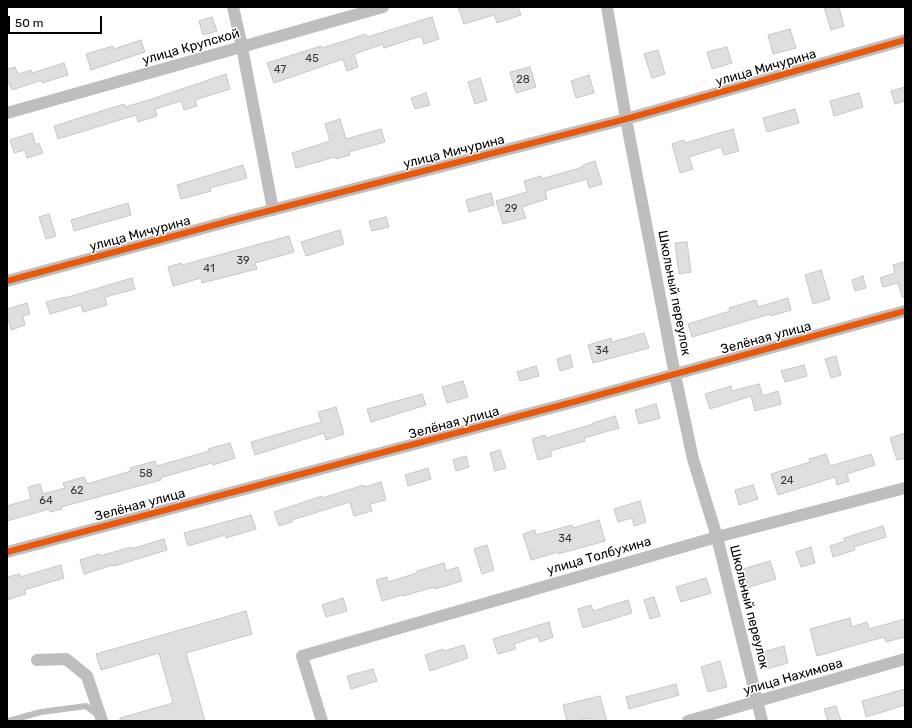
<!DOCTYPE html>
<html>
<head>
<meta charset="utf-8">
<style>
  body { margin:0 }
  #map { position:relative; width:912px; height:728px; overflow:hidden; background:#fff; font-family:Rubik,sans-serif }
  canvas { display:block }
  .frame { position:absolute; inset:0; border:8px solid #000; pointer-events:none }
  .scale { position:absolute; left:8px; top:16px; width:94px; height:18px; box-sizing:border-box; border:2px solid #000; border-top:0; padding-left:5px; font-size:12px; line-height:14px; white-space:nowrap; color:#000; -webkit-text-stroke:3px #fff; paint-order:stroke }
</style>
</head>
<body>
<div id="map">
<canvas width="912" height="728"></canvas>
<div class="frame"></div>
<div class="scale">50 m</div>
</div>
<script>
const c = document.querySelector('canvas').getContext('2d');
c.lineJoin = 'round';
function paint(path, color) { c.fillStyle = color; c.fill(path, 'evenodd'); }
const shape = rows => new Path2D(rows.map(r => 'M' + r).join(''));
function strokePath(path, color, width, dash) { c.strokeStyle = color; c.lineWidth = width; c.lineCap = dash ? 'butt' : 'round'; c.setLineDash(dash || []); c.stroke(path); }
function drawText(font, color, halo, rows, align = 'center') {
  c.font = font + ' Rubik,sans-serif'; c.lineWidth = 3; c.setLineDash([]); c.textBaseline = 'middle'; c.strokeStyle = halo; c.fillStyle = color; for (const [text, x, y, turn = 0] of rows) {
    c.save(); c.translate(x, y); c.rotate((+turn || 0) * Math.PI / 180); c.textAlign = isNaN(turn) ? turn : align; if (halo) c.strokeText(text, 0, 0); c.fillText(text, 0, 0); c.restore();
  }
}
const building = shape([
  [458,7,518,7,521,15,497,23,494,15,464,24,458,7],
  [824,7,839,7,844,26,831,30,824,7],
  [212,17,217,31,203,35,199,21,212,17],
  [432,17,439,39,424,44,421,36,384,48,383,44,354,54,358,67,347,71,343,59,274,83,267,63,321,46,322,48,366,34,367,37,432,17],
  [790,29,796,48,773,54,768,35,790,29],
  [141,40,145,52,91,70,86,54,113,46,114,49,141,40],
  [727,47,732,63,712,69,707,52,727,47],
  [658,50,665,74,652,78,644,54,658,50],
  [64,63,68,75,42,83,42,80,12,90,9,83,7,84,7,69,15,67,18,74,31,70,32,73,64,63],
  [530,67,536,87,516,93,510,72,530,67],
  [226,74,230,89,195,100,197,106,184,110,181,101,155,109,157,116,138,122,136,115,58,139,54,126,124,104,125,107,152,99,226,74],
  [589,75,594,93,576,98,571,81,589,75],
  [480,78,487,100,475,104,468,82,480,78],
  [905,87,905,101,895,104,891,91,905,87],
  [426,93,430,105,415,109,411,98,426,93],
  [859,93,863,107,834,116,830,101,859,93],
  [795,109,799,123,767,132,763,118,795,109],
  [340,119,346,139,381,129,385,142,349,152,350,155,336,159,335,157,296,168,292,153,330,141,325,124,340,119],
  [733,129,739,151,724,155,721,147,689,157,693,169,680,173,672,144,684,140,685,143,733,129],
  [32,133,36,145,39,143,43,153,27,158,25,150,14,153,10,140,32,133],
  [595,161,602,184,589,188,587,179,545,191,547,199,522,207,526,218,503,224,496,201,527,192,524,181,541,176,541,179,583,167,583,165,595,161],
  [243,165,247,178,210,188,211,191,181,199,177,185,243,165],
  [491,193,494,205,469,212,466,200,491,193],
  [128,203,131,215,74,231,71,220,128,203],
  [49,214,56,236,46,239,39,217,49,214],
  [386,217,389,227,372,231,369,221,386,217],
  [340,230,344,244,306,256,301,242,340,230],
  [289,236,294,252,255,263,257,269,202,283,201,278,173,286,168,267,181,263,182,265,289,236],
  [687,242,691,272,679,274,675,243,687,242],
  [903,262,905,268,905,297,902,297,898,283,883,287,880,278,895,273,893,265,903,262],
  [821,270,830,299,813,304,805,275,821,270],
  [863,276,866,288,855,291,852,280,863,276],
  [132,278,135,289,105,297,107,305,83,312,81,305,50,314,46,302,65,297,65,298,132,278],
  [788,298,791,310,771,316,770,314,692,337,688,324,730,311,729,308,756,300,758,307,788,298],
  [27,303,30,314,23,316,25,325,11,330,7,315,7,309,27,303],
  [644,333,649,348,593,363,588,345,611,338,612,342,644,333],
  [570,355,573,367,560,371,557,359,570,355],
  [836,356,841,375,831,378,825,359,836,356],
  [804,365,807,376,785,382,781,371,804,365],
  [536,366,539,376,520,381,517,372,536,366],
  [463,381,468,397,447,403,442,387,463,381],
  [759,384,763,396,778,391,781,404,755,411,751,396,710,409,705,394,731,386,732,391,759,384],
  [422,394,426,405,371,422,367,409,422,394],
  [656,404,660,418,639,424,635,410,656,404],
  [336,407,344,434,326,440,324,433,255,455,251,442,321,422,318,412,336,407],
  [615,416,619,428,584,438,585,441,550,451,552,456,538,460,532,439,545,435,546,438,593,424,593,423,615,416],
  [905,433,905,458,897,460,890,438,905,433],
  [230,443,235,458,213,465,212,463,160,478,161,480,61,507,62,509,50,512,49,509,7,521,7,506,31,499,28,487,40,484,43,494,65,488,63,483,84,477,87,484,131,471,130,468,155,461,157,466,209,451,208,449,230,443],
  [500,450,506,468,495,471,490,453,500,450],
  [826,454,830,466,871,454,875,465,847,474,849,481,837,485,835,477,778,495,771,474,810,462,809,459,826,454],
  [466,456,469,467,456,471,453,460,466,456],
  [428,468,431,479,408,486,405,475,428,468],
  [381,482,386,500,370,504,372,511,354,516,350,502,292,520,292,522,279,526,274,512,322,496,322,498,364,485,365,487,381,482],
  [753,485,758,499,739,505,735,490,753,485],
  [640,501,646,522,634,526,632,518,618,522,614,509,640,501],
  [251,515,256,529,226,538,225,535,188,546,184,533,251,515],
  [599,520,605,541,558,554,558,552,531,560,523,534,535,530,536,535,572,525,573,528,599,520],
  [883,526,886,537,854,547,855,550,833,557,830,546,845,541,844,538,883,526],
  [164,539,167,550,114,566,113,565,84,574,80,560,99,554,100,556,131,547,131,549,164,539],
  [487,545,494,570,482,574,474,549,487,545],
  [811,547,815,563,801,567,796,552,811,547],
  [770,561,776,579,746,588,740,570,770,561],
  [444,563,446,571,458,567,462,581,435,589,434,587,403,596,402,595,382,601,376,580,387,577,388,582,417,573,417,571,444,563],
  [61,565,64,578,24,590,26,594,7,600,7,577,20,574,20,577,61,565],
  [706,578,711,593,681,602,676,587,706,578],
  [654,597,660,616,650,619,644,600,654,597],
  [343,598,347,611,326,617,322,605,343,598],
  [628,600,632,613,583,628,578,609,591,605,593,611,628,600],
  [246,611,252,634,186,653,205,721,120,721,120,718,173,703,159,653,101,670,96,654,246,611],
  [850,618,852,627,867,622,869,629,905,619,905,637,886,642,884,637,817,656,810,629,850,618],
  [549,622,553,637,540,642,538,636,514,644,516,649,498,654,493,639,549,622],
  [464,645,468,658,430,671,425,655,443,649,444,651,464,645],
  [784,646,788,663,767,669,763,652,784,646],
  [720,661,727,687,708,692,701,667,720,661],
  [373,669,377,681,351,689,347,676,373,669],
  [676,684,679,695,629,709,626,697,676,684],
  [905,689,905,705,866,717,862,701,905,689],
  [600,696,607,721,590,721,589,718,578,721,567,721,563,705,600,696],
  [836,706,841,721,828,721,824,709,836,706]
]);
paint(building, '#dfdfdf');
strokePath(building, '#c7c7c7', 1);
strokePath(shape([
  [8,721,41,712,86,706,98,715]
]), '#bebebe', 6);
strokePath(shape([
  [233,7,242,47,273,210],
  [607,7,626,119,675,375,693,459,717,537,762,721],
  [7,113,383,7],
  [7,281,241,218,626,119,905,40],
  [7,552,577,401,905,311],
  [37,660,66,659,87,676,102,721],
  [322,721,302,656,717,537,905,488],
  [688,721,905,659]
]), '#bebebe', 12);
strokePath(shape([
  [7,281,241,218,626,119,905,40],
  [7,552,577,401,905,311]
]), '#e8590c', 6);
drawText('11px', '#383838', null, [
  ["45",312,59],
  ["47",280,70],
  ["28",523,80],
  ["29",511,209],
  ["39",243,261],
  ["41",209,269],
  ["34",602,351],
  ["58",146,474],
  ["24",787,481],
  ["62",77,491],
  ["64",46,501],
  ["34",565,539]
]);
drawText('13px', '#000', '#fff', [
  ["улица Крупской",191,47,-16],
  ["улица Мичурина",766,68,-16],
  ["улица Мичурина",454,152,-14],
  ["улица Мичурина",140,234,-15],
  ["Школьный переулок",674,293,79],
  ["Зелёная улица",766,338,-15],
  ["Зелёная улица",454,423,-15],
  ["Зелёная улица",140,505,-15],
  ["улица Толбухина",599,556,-16],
  ["Школьный переулок",749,607,76],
  ["улица Нахимова",793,677,-16]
]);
</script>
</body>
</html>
